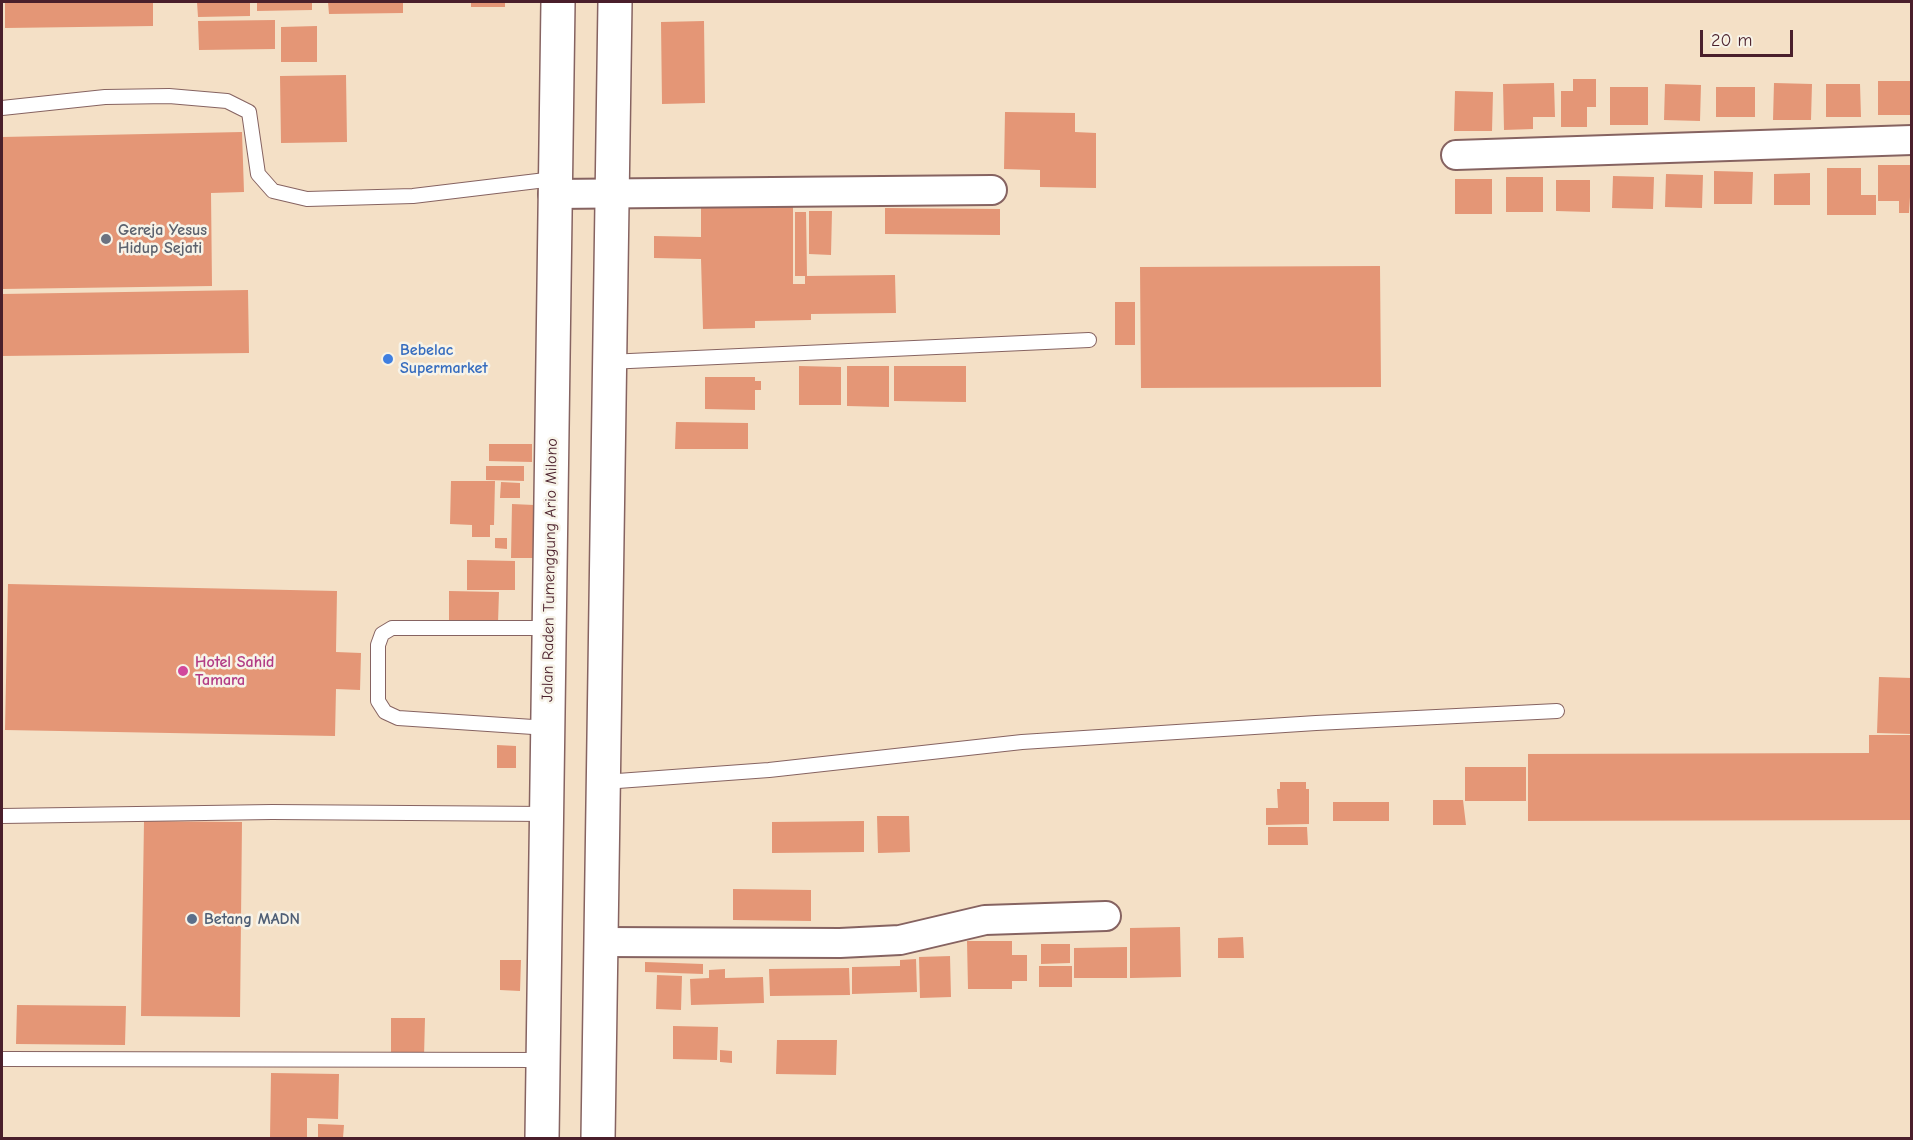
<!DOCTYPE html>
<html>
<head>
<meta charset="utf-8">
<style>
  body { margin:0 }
  #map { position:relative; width:1913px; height:1140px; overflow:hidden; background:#f4e0c6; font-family:"Comic Neue",sans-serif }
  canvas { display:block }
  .frame { position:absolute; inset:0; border:3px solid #4a1f2b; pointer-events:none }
  .scale { position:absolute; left:1700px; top:30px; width:93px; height:27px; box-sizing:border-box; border:3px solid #4a1f2b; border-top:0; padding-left:8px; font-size:18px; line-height:21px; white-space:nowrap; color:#4a1f2b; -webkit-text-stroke:4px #f7f3e8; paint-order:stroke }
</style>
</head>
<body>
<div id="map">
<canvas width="1913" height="1140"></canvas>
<div class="frame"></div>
<div class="scale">20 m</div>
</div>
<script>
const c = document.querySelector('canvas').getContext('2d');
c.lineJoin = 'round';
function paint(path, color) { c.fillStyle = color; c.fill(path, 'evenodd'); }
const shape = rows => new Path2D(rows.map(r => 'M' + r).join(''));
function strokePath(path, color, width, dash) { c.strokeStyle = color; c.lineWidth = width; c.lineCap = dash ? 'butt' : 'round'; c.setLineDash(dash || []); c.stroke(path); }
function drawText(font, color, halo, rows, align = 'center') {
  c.font = font + ' "Comic Neue",sans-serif'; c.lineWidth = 5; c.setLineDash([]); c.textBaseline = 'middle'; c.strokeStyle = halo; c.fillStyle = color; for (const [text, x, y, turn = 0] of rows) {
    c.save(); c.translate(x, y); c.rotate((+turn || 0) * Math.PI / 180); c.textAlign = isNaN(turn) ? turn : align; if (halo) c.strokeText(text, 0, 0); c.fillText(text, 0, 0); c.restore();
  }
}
paint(shape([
  [5,2,153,2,153,26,5,28],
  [197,2,250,2,250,16,198,17],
  [257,2,312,2,312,10,257,11],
  [328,2,403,2,403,13,329,14],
  [471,2,505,2,505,7,471,7],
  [275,20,275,49,199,50,198,21],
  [704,21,705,103,662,104,661,22],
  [317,26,317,62,281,62,281,27],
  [346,75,347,142,281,143,280,76],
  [1573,79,1596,79,1596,107,1587,107,1587,127,1561,127,1561,91,1573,91],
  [1878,81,1912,81,1912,115,1878,115],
  [1554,83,1555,117,1533,117,1533,129,1504,130,1503,84],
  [1774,83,1812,84,1811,120,1773,120],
  [1665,84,1701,85,1700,121,1664,120],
  [1826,84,1860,84,1861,117,1826,117],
  [1610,87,1648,87,1648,125,1610,125],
  [1716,87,1755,87,1755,117,1716,117],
  [1455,91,1493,92,1492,131,1454,131],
  [1005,112,1075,113,1075,132,1096,133,1096,188,1040,187,1040,170,1004,169],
  [242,132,244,192,211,193,212,286,2,289,2,137],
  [1878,165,1912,165,1909,213,1899,213,1899,201,1878,201],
  [1827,168,1861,168,1861,195,1876,195,1876,215,1827,215],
  [1714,171,1753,172,1752,204,1714,204],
  [1810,173,1810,205,1774,205,1774,174],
  [1666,174,1703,175,1702,208,1665,207],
  [1613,176,1654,177,1653,209,1612,208],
  [1506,177,1543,177,1543,212,1506,212],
  [1455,179,1492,179,1492,214,1455,214],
  [1556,180,1590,180,1590,212,1556,211],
  [701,199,793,199,793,284,805,284,805,276,895,275,896,313,811,314,811,320,755,321,755,328,703,329,701,259,654,258,654,236,701,237],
  [885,208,1000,209,1000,235,885,234],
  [809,211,832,211,831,255,809,254],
  [795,212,806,212,807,276,795,276],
  [1380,266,1381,387,1141,388,1140,267],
  [248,290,249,353,2,356,2,294],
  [1115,302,1135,302,1135,345,1115,345],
  [799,366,841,367,841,405,799,405],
  [847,366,889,366,889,407,847,406],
  [894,366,966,366,966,402,894,401],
  [705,377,755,377,755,381,761,381,761,390,755,390,755,410,705,409],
  [676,422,748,423,748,449,675,449],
  [489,444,532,444,532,462,489,461],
  [486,466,524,466,524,481,486,480],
  [451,481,495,481,494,525,490,525,490,537,472,537,472,525,450,524],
  [501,482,520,483,520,498,500,498],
  [512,504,534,505,533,558,511,558],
  [495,538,507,538,507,549,495,548],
  [467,560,515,561,515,590,467,590],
  [8,584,337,591,336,652,361,653,360,690,336,689,335,736,5,730],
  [449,591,499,592,498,623,449,622],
  [1879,677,1912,678,1912,734,1877,733],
  [1869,735,1912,735,1912,820,1528,821,1528,754,1869,753],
  [497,745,516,746,516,768,497,768],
  [1465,767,1526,767,1526,801,1465,801],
  [1280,782,1306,782,1306,789,1309,789,1309,824,1266,825,1266,808,1278,808,1277,789,1280,789],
  [1433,800,1463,800,1466,825,1433,825],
  [1333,802,1389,802,1389,821,1333,821],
  [877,816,909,816,910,852,878,853],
  [144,821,242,822,240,1017,141,1016],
  [864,821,864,852,772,853,772,822],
  [1268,827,1307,827,1308,845,1268,845],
  [733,889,811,890,811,921,733,920],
  [1180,927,1181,977,1130,978,1130,928],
  [1243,937,1244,958,1218,958,1218,938],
  [967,941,1012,941,1012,955,1027,955,1027,981,1012,981,1012,989,968,989],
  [1041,944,1070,944,1070,963,1041,964],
  [1127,947,1127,978,1074,978,1074,948],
  [950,956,951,997,920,998,919,957],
  [916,959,917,992,852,994,852,967,900,966,900,960],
  [500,960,521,960,520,991,500,990],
  [645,962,703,964,703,974,645,972],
  [1039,966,1072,966,1072,987,1039,987],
  [849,968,850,995,770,996,769,969],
  [725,969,725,978,763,977,764,1003,691,1005,690,979,709,978,709,970],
  [657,975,682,976,681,1010,656,1009],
  [17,1005,126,1006,125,1045,16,1044],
  [391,1018,425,1018,424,1057,391,1057],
  [673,1026,718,1027,717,1060,673,1059],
  [777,1040,837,1040,836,1075,776,1074],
  [720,1050,732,1051,732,1063,720,1062],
  [271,1073,339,1074,338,1119,307,1118,307,1138,270,1138],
  [318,1124,344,1125,343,1138,318,1138]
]), '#e49676');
const service = shape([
  [2,108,105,97,169,96,227,101,249,112,258,174,273,191,307,199,413,196,554,179],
  [608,362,1089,340],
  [548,728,398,718,385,712,378,701,378,645,382,634,392,628,550,628],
  [604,782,769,770,1022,742,1316,723,1557,711],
  [2,816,272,812,547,814],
  [2,1059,542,1060]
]);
const minor = shape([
  [1456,155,1912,140],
  [553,194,992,190],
  [602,942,840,943,900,940,985,920,1106,916]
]);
const trunk = shape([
  [542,1138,558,2],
  [598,1138,615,2]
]);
strokePath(service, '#866361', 16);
strokePath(minor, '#866361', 32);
strokePath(trunk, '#866361', 36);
strokePath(service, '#fff', 14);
strokePath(minor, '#fff', 28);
strokePath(trunk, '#fff', 33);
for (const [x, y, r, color] of [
  [106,239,6,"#6b7280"],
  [388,359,6,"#3f7fe0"],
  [183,671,6,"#d1479c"],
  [192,919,6,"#5c6f8a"]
]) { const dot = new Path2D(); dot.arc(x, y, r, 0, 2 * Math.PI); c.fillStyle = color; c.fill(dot); strokePath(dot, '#f7f3e8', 2); }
drawText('bold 16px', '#5b616d', '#f7f3e8', [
  ["Gereja Yesus",118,230],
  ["Hidup Sejati",118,248]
], 'left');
drawText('bold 16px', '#366cbe', '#f7f3e8', [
  ["Bebelac",400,350],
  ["Supermarket",400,368]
], 'left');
drawText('16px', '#4a1f2b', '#f7f3e8', [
  ["Jalan Raden Tumenggung Ario Milono",550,570,-89]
]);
drawText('bold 16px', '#b23c85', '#f7f3e8', [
  ["Hotel Sahid",195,662],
  ["Tamara",195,680]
], 'left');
drawText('bold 16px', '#4e5e75', '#f7f3e8', [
  ["Betang MADN",204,919]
], 'left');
</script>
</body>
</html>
